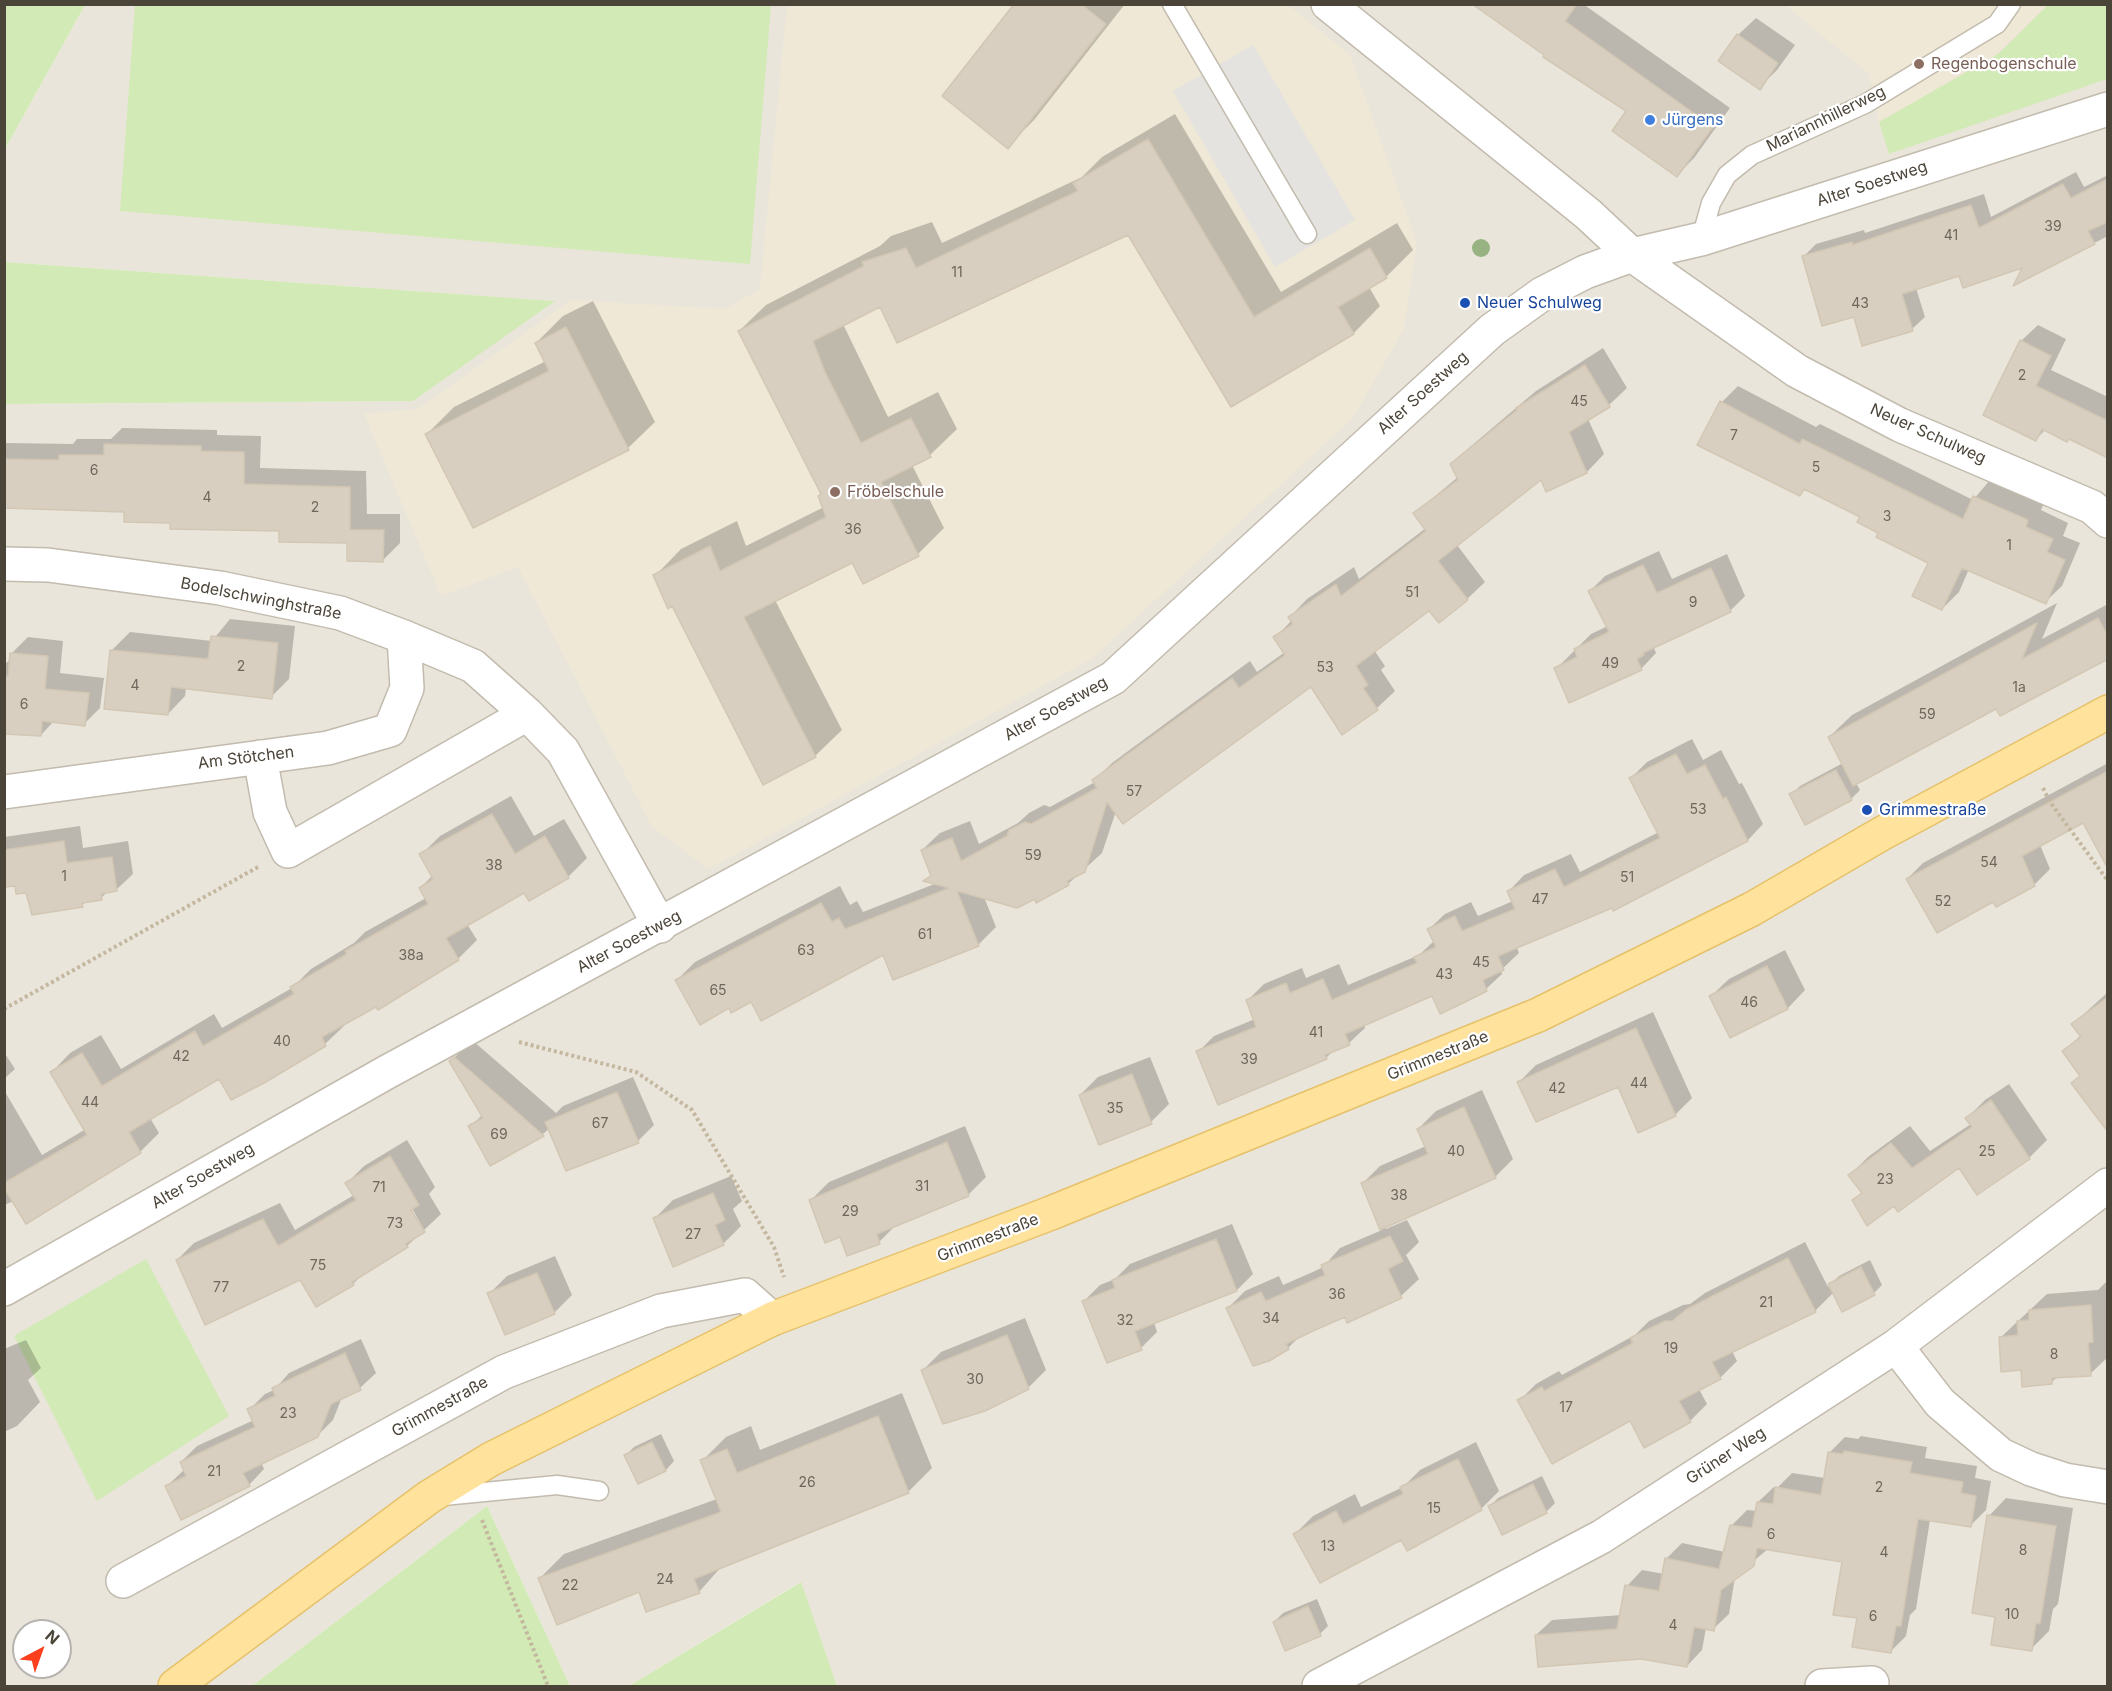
<!DOCTYPE html>
<html>
<head>
<meta charset="utf-8">
<style>
  body { margin:0 }
  #map { position:relative; width:2112px; height:1691px; overflow:hidden; background:#f6f3ec; font-family:Inter,sans-serif }
  canvas { display:block }
  .frame { position:absolute; inset:0; border:6px solid #4b4439; pointer-events:none }
  .north { position:absolute; left:12px; top:1619px; width:60px; height:60px; box-sizing:border-box; background:#fff; border:2px solid #b7b4b0; border-radius:50%; rotate:41deg; font-size:16px; font-weight:700; line-height:24px; text-align:center; color:#4b4439 }
  .north::after { content:''; display:block; margin:auto; width:21px; height:27px; background:#fc3f1d; clip-path:polygon(50% 0,100% 100%,50% 72%,0 100%) }
</style>
</head>
<body>
<div id="map">
<canvas width="2112" height="1691"></canvas>
<div class="frame"></div>
<div class="north">N</div>
</div>
<script>
const c = document.querySelector('canvas').getContext('2d');
c.lineJoin = 'round';
function paint(path, color) { c.fillStyle = color; c.fill(path, 'evenodd'); }
const shape = rows => new Path2D(rows.map(r => 'M' + r).join(''));
function strokePath(path, color, width, dash) { c.strokeStyle = color; c.lineWidth = width; c.lineCap = dash ? 'butt' : 'round'; c.setLineDash(dash || []); c.stroke(path); }
function drawText(font, color, halo, rows, align = 'center') {
  c.font = font + ' Inter,sans-serif'; c.lineWidth = 4.5; c.setLineDash([]); c.textBaseline = 'middle'; c.strokeStyle = halo; c.fillStyle = color; for (const [text, x, y, turn = 0] of rows) {
    c.save(); c.translate(x, y); c.rotate((+turn || 0) * Math.PI / 180); c.textAlign = isNaN(turn) ? turn : align; if (halo) c.strokeText(text, 0, 0); c.fillText(text, 0, 0); c.restore();
  }
}
paint(shape([
  [85,5,2107,5,2107,1686,837,1686,800,1582,629,1686,570,1686,487,1506,252,1686,5,1686,4,404,412,401,554,301,5,262,5,149],
  [24,1631,60,1631,60,1667,24,1667]
]), '#eae5da');
paint(shape([
  [787,5,1288,5,1350,55,1417,243,1404,329,1353,418,1093,658,709,869,652,827,518,567,441,596,364,414,418,409,571,300,725,309,760,289],
  [1785,5,2048,5,1998,54,1879,122,1869,74]
]), '#efe8d6');
paint(shape([
  [5,4,85,5,5,149,4,5],
  [135,5,771,5,750,264,120,211],
  [2048,5,2107,5,2107,79,1889,154,1879,122,1998,54],
  [4,262,5,262,555,301,413,401,5,404],
  [146,1259,229,1416,97,1501,14,1336],
  [487,1506,570,1686,252,1686,265,1676],
  [801,1582,837,1686,629,1686]
]), '#d2eab5');
paint(shape([
  [1253,45,1355,220,1275,267,1173,91]
]), '#e5e3e0');
paint(shape([
  [1016,4,1125,4,1034,120,1007,147],
  [1483,4,1583,4,1730,108,1694,158,1677,175,1629,111,1546,55],
  [1756,18,1795,45,1777,70,1759,88,1738,35],
  [1175,114,1281,292,1397,223,1413,250,1386,277,1369,287,1380,306,1354,333,1232,405,1129,233,881,304,843,324,888,417,938,392,957,429,930,455,912,465,944,528,918,554,852,561,775,600,842,730,815,756,673,604,655,576,681,549,737,521,746,546,824,507,822,494,739,331,766,305,880,246,891,236,932,222,942,243,1082,177,1102,157],
  [2076,172,2084,187,2108,175,2108,236,2016,283,2025,265,1960,274,1916,288,1925,317,1912,329,1855,316,1804,256,1816,244,1864,230,1865,233,1984,194,1991,217],
  [593,301,655,422,628,448,427,434,454,407,546,361,536,343,563,316],
  [2038,325,2066,339,2051,370,2108,397,2108,456,2070,437,2046,429,2036,439,2021,341],
  [1603,348,1627,388,1609,405,1588,419,1604,454,1587,472,1547,490,1542,478,1457,545,1485,582,1467,599,1429,608,1374,650,1385,666,1381,670,1395,691,1377,708,1343,732,1311,685,1116,811,1102,853,1068,884,1035,897,984,897,996,927,978,945,884,953,730,1006,677,980,695,962,840,886,850,905,857,901,863,912,937,883,926,880,932,874,922,850,940,833,970,821,979,844,1018,823,1029,813,1044,805,1050,807,1095,782,1094,781,1112,763,1250,661,1257,672,1285,652,1275,638,1292,620,1290,617,1307,599,1354,567,1359,579,1426,528,1415,513,1458,477,1452,464,1470,447,1536,391],
  [1738,386,1816,427,1820,424,1973,500,1990,480,2044,503,2041,510,2068,523,2063,536,2080,543,2062,586,2045,602,1969,569,1959,592,1942,609,1930,562,1880,532,1862,516,1806,488,1800,494,1722,402],
  [122,428,217,430,217,435,261,436,260,468,366,471,367,514,400,514,400,543,383,560,349,541,280,530,172,521,126,510,4,506,4,443,73,444,77,439,111,439],
  [1659,551,1672,579,1727,554,1745,596,1730,611,1653,646,1656,653,1641,669,1570,701,1556,669,1591,634,1608,626,1590,591,1605,576],
  [2057,603,2042,639,2108,604,2108,657,1997,707,1856,783,1860,790,1851,799,1791,795,1800,786,1843,763,1829,737,1852,715],
  [230,619,295,626,289,679,271,697,186,688,185,696,168,714,112,650,130,632,212,641],
  [28,637,63,641,60,673,104,678,100,708,84,724,54,721,41,735,4,732,4,664,11,660,12,653],
  [1692,739,1703,760,1721,750,1739,784,1742,783,1763,824,1748,840,1614,909,1612,906,1516,946,1519,953,1501,970,1502,974,1486,989,1432,994,1364,1024,1365,1028,1349,1043,1335,1049,1326,1058,1198,1052,1214,1036,1255,1019,1248,1000,1264,984,1302,968,1306,978,1339,964,1348,985,1419,955,1434,941,1429,929,1445,914,1471,902,1478,916,1513,901,1509,891,1524,875,1571,854,1580,872,1659,832,1631,778,1647,762],
  [2108,763,2108,832,2084,821,2040,845,2050,869,2034,885,1994,900,1907,879,1923,863],
  [511,796,534,836,564,819,587,858,568,877,525,891,467,924,477,940,458,959,343,1024,344,1026,325,1044,264,1082,220,1077,150,1118,159,1133,140,1152,4,1205,4,1090,42,1155,86,1129,52,1072,70,1053,101,1035,121,1069,214,1014,222,1028,292,988,311,969,354,943,365,932,426,898,420,888,433,875,421,855,440,836],
  [80,826,83,848,128,841,133,874,116,890,108,891,101,898,87,901,82,905,27,891,16,884,4,886,4,837],
  [1785,950,1805,990,1788,1008,1731,1036,1711,996,1729,979],
  [2108,992,2108,1101,2064,1051,2081,1035,2073,1024],
  [1653,1012,1692,1098,1675,1115,1618,1085,1519,1082,1536,1065],
  [472,1040,556,1113,563,1106,633,1077,654,1125,638,1141,550,1128,543,1134,491,1164,470,1127,483,1114,451,1061],
  [4,1052,15,1069,4,1079],
  [1150,1057,1169,1104,1151,1122,1099,1143,1080,1095,1098,1077],
  [2009,1084,2047,1140,2029,1158,1977,1193,1959,1166,1894,1204,1854,1200,1862,1192,1850,1175,1868,1157,1910,1126,1930,1151,1971,1124,1967,1118,1985,1100],
  [1482,1090,1513,1159,1495,1177,1385,1226,1386,1229,1407,1220,1419,1242,1406,1255,1419,1279,1401,1296,1348,1321,1345,1315,1301,1335,1288,1348,1228,1308,1245,1291,1279,1276,1283,1285,1315,1271,1323,1267,1340,1248,1382,1230,1362,1184,1380,1166,1426,1146,1418,1129,1436,1111],
  [965,1126,986,1177,968,1195,897,1224,879,1242,841,1235,811,1200,829,1182],
  [407,1140,435,1187,429,1194,441,1214,407,1246,364,1273,353,1284,177,1260,194,1243,280,1203,295,1230,354,1195,347,1183,364,1166],
  [409,1203,423,1228,421,1230,406,1204],
  [731,1176,742,1201,733,1209,741,1226,723,1244,655,1218,673,1200],
  [1232,1224,1253,1274,1237,1290,1154,1322,1157,1332,1141,1348,1084,1301,1100,1285,1115,1279,1130,1264],
  [1805,1242,1828,1287,1839,1276,1870,1260,1882,1285,1874,1293,1834,1292,1815,1311,1732,1351,1737,1361,1720,1378,1699,1389,1707,1404,1690,1421,1630,1419,1519,1401,1536,1384,1559,1371,1562,1375,1635,1335,1649,1321,1683,1305,1690,1304,1705,1293],
  [555,1256,572,1295,554,1313,489,1294,507,1276],
  [2108,1280,2107,1358,2090,1374,2058,1376,2051,1383,2022,1369,2000,1338,2047,1294,2098,1290],
  [1025,1318,1046,1370,1028,1388,923,1370,941,1352],
  [361,1339,376,1373,360,1388,342,1397,333,1420,317,1436,261,1462,264,1469,249,1485,167,1486,185,1469,181,1462,197,1446,254,1420,249,1410,265,1394,274,1390,289,1373],
  [26,1340,41,1368,28,1380,40,1402,17,1426,4,1432,4,1349],
  [902,1393,932,1468,908,1492,722,1566,699,1592,640,1590,540,1578,564,1554,717,1499,702,1461,726,1437,751,1426,760,1450],
  [661,1434,674,1461,666,1470,639,1482,626,1455,634,1447],
  [1861,1436,1927,1447,1925,1458,1977,1466,1975,1478,1991,1481,1986,1510,1970,1526,1930,1520,1916,1609,1910,1615,1906,1636,1891,1651,1858,1617,1843,1560,1769,1548,1735,1577,1729,1614,1713,1629,1706,1628,1702,1650,1687,1666,1536,1635,1552,1620,1622,1615,1627,1586,1642,1570,1664,1574,1666,1559,1682,1543,1725,1552,1732,1525,1747,1510,1757,1511,1758,1502,1774,1487,1778,1487,1792,1473,1825,1478,1829,1453,1845,1437,1858,1439],
  [1476,1442,1499,1491,1481,1509,1407,1549,1402,1538,1295,1534,1313,1516,1355,1494,1361,1507,1403,1487,1420,1470],
  [1542,1476,1555,1503,1546,1512,1490,1506,1498,1498],
  [2006,1498,2073,1508,2058,1604,2053,1609,2049,1631,2031,1649,1997,1616,1989,1516],
  [1317,1599,1328,1626,1320,1634,1274,1622,1283,1613]
]), '#0003');
const building = shape([
  [1014,4,1081,4,1106,24,1008,149,942,96,1014,4],
  [1472,4,1577,4,1565,21,1713,127,1677,177,1612,131,1626,111,1543,57,1544,55,1472,4],
  [1737,34,1778,63,1760,90,1718,61,1737,34],
  [1148,139,1254,317,1370,248,1387,278,1338,307,1354,334,1231,407,1128,235,897,343,880,307,813,341,825,372,861,443,911,418,931,457,881,482,919,556,863,584,852,563,744,617,816,757,763,785,672,606,668,609,653,575,710,546,720,571,826,517,818,496,821,494,738,331,864,266,862,262,906,248,916,268,1078,191,1073,183,1148,139],
  [2108,179,2108,222,2088,231,2095,244,2013,286,2022,268,1963,288,1959,276,1902,294,1913,331,1862,346,1854,317,1822,326,1802,256,1852,242,1852,245,1971,205,1979,228,2063,184,2071,198,2108,179],
  [566,327,629,450,473,528,425,434,549,371,535,343,566,327],
  [2020,340,2051,356,2036,386,2108,421,2108,458,2069,439,2067,442,2042,429,2036,441,1983,415,2020,340],
  [1585,365,1610,407,1569,432,1587,473,1546,492,1541,480,1438,561,1468,600,1439,623,1429,611,1356,666,1368,685,1363,688,1378,710,1342,735,1311,687,1123,824,1107,802,1085,872,1067,881,1069,885,1036,903,1035,899,1017,908,957,891,979,946,893,980,883,955,761,1021,751,1002,731,1013,729,1008,700,1025,675,980,821,903,832,922,839,918,845,929,949,888,923,881,931,876,921,850,952,838,961,861,1007,836,1009,830,1025,822,1031,824,1097,788,1092,780,1232,678,1239,688,1285,655,1273,637,1293,624,1288,617,1336,584,1341,596,1426,531,1413,513,1458,480,1450,464,1517,410,1516,408,1585,365],
  [1720,401,1800,444,1802,439,1963,519,1973,496,2028,520,2026,527,2053,539,2047,552,2065,560,2046,604,1962,568,1942,610,1912,596,1928,563,1876,537,1878,533,1857,522,1860,517,1804,489,1800,496,1697,445,1720,401],
  [104,444,201,446,201,451,244,452,244,484,350,487,350,530,384,530,383,562,347,561,347,543,279,542,279,531,170,529,170,523,124,522,124,512,4,508,4,459,59,460,59,455,104,455,104,444],
  [1643,565,1657,593,1711,568,1731,612,1643,653,1644,655,1637,659,1642,670,1569,703,1554,668,1577,657,1574,649,1609,632,1588,591,1643,565],
  [2098,618,2108,636,2108,659,2000,716,1996,709,1853,786,1828,737,2037,623,2022,659,2098,618],
  [211,636,278,643,272,699,171,687,168,715,104,709,110,650,208,659,211,636],
  [10,653,48,656,45,689,89,693,85,726,42,721,41,736,4,734,4,676,8,676,10,653],
  [1676,754,1687,774,1705,765,1723,799,1726,797,1748,841,1613,911,1612,908,1498,956,1504,970,1483,980,1487,991,1463,1003,1440,1014,1432,996,1345,1034,1350,1045,1325,1055,1327,1059,1218,1105,1196,1051,1256,1027,1246,1000,1286,983,1290,993,1323,979,1332,1000,1417,963,1414,957,1436,947,1427,929,1455,916,1462,931,1515,909,1507,891,1555,869,1564,887,1660,838,1629,778,1676,754],
  [1836,770,1852,800,1805,825,1789,794,1836,770],
  [2108,771,2108,869,2083,823,2022,856,2035,886,1996,907,1993,902,1937,933,1906,879,2108,771],
  [492,814,515,854,545,836,569,878,529,901,524,893,446,938,459,960,378,1010,376,1007,322,1037,326,1046,264,1083,231,1100,219,1079,129,1132,141,1153,26,1224,4,1188,4,1183,87,1135,50,1072,82,1053,102,1086,195,1031,203,1046,294,994,290,987,347,954,345,951,428,904,419,888,433,879,419,854,492,814],
  [64,841,67,863,112,857,117,891,101,894,102,900,82,903,83,907,32,915,26,893,16,894,15,886,4,887,4,850,64,841],
  [1767,966,1788,1009,1730,1038,1709,996,1767,966],
  [2108,997,2108,1132,2071,1083,2080,1076,2062,1051,2081,1037,2071,1024,2108,997],
  [1636,1028,1676,1116,1638,1133,1618,1087,1536,1122,1517,1082,1636,1028],
  [454,1057,508,1104,544,1136,490,1166,468,1126,483,1118,449,1061,454,1057],
  [1132,1074,1152,1124,1099,1145,1079,1095,1132,1074],
  [617,1092,639,1143,566,1171,545,1122,617,1092],
  [1991,1100,2030,1159,1977,1195,1959,1168,1898,1212,1894,1206,1867,1226,1852,1200,1862,1193,1848,1175,1891,1143,1912,1168,1972,1127,1965,1118,1991,1100],
  [1464,1107,1496,1178,1380,1230,1361,1183,1428,1154,1417,1129,1464,1107],
  [947,1142,969,1196,877,1234,880,1244,847,1256,840,1237,825,1243,809,1200,947,1142],
  [390,1156,419,1205,411,1210,425,1232,405,1244,408,1247,352,1282,354,1285,316,1307,300,1280,205,1325,176,1260,263,1219,278,1246,356,1200,345,1183,390,1156],
  [713,1193,725,1220,715,1225,724,1245,673,1267,653,1218,713,1193],
  [1390,1236,1403,1261,1388,1269,1402,1298,1347,1323,1345,1317,1315,1330,1286,1344,1289,1349,1269,1361,1253,1366,1226,1308,1261,1292,1266,1301,1296,1288,1325,1275,1321,1265,1390,1236],
  [1216,1239,1237,1291,1135,1331,1142,1350,1107,1363,1082,1301,1115,1288,1112,1280,1216,1239],
  [1788,1258,1816,1312,1712,1362,1721,1379,1679,1401,1691,1422,1644,1448,1630,1421,1552,1464,1517,1400,1542,1387,1544,1391,1633,1343,1630,1338,1665,1321,1672,1321,1687,1309,1788,1258],
  [1861,1267,1875,1295,1842,1312,1828,1284,1861,1267],
  [537,1273,555,1314,505,1335,487,1293,537,1273],
  [2091,1305,2093,1342,2088,1343,2091,1376,2052,1378,2052,1384,2022,1387,2021,1370,2001,1372,1999,1337,2018,1335,2017,1321,2029,1320,2029,1310,2091,1305],
  [1007,1335,1029,1389,985,1411,943,1424,921,1370,1007,1335],
  [345,1353,361,1390,331,1404,318,1437,243,1473,250,1486,181,1520,165,1486,186,1476,180,1462,255,1427,247,1409,275,1396,272,1388,345,1353],
  [878,1416,909,1493,694,1579,700,1593,646,1612,639,1592,557,1625,538,1578,721,1512,700,1460,727,1449,737,1473,878,1416],
  [652,1442,666,1471,638,1484,624,1455,652,1442],
  [1844,1451,1912,1462,1910,1473,1963,1482,1961,1493,1976,1496,1971,1527,1918,1519,1901,1626,1896,1626,1891,1653,1852,1647,1857,1618,1833,1615,1842,1562,1757,1548,1754,1566,1721,1590,1714,1631,1694,1627,1687,1667,1641,1659,1538,1667,1535,1635,1617,1629,1625,1585,1659,1591,1665,1558,1719,1569,1730,1525,1752,1528,1757,1502,1773,1504,1775,1487,1821,1495,1828,1452,1843,1454,1844,1451],
  [1458,1459,1482,1510,1407,1551,1401,1540,1320,1583,1293,1534,1336,1511,1343,1524,1403,1494,1400,1487,1458,1459],
  [1533,1484,1547,1513,1502,1535,1488,1506,1533,1484],
  [1987,1515,2056,1526,2040,1624,2036,1623,2032,1651,1991,1645,1995,1617,1972,1613,1987,1515],
  [1308,1606,1321,1636,1285,1651,1273,1622,1308,1606]
]);
paint(building, '#d8cfc1');
strokePath(building, '#d3c7b4', 1.5);
const service = shape([
  [1172,4,1307,234],
  [1701,239,1711,203,1727,175,1752,155,1865,104,1997,24,2011,4],
  [443,1496,557,1485,599,1491]
]);
const minor = shape([
  [1328,4,1588,214,1632,255,1797,371,1900,425,2092,507,2108,521],
  [4,564,48,565,220,588,340,613,404,637,473,666,527,714,563,751,660,926],
  [260,757,270,812,288,851,527,714],
  [4,792,328,748,390,730,407,688,404,637],
  [4,1289,387,1072,1113,678,1492,330,1542,294,1585,272,1632,255,1701,239,2108,109],
  [1896,1346,1940,1403,2001,1455,2031,1469,2065,1480,2108,1487],
  [123,1581,504,1372,661,1311,745,1295,772,1319],
  [1319,1686,1601,1537,1896,1346,2108,1185],
  [1822,1686,1872,1683]
]);
const primary = shape([
  [175,1686,429,1497,491,1459,772,1319,1051,1213,1538,1015,1752,909,1881,834,2108,712]
]);
strokePath(service, '#c2bbae', 21);
strokePath(minor, '#c2bbae', 36);
strokePath(primary, '#e6c16a', 36);
strokePath(shape([
  [2043,788,2050,802,2108,881],
  [4,1009,258,867],
  [519,1042,636,1072,692,1110,774,1247,784,1277],
  [482,1520,548,1686]
]), '#c4b79f', 4, [3, 3]);
strokePath(service, '#fff', 18);
strokePath(minor, '#fff', 33);
strokePath(primary, '#ffe39c', 33);
c.fillStyle = '#97b381';
for (const [x, y] of [
  [1481,248]
]) { c.beginPath(); c.arc(x, y, 9, 0, 2 * Math.PI); c.fill(); }
for (const [x, y, r, color] of [
  [1919,64,6,"#8d6e63"],
  [1650,120,6,"#3f7fe0"],
  [1465,303,6,"#1a4fb4"],
  [835,492,6,"#8d6e63"],
  [1867,810,6,"#1a4fb4"]
]) { const dot = new Path2D(); dot.arc(x, y, r, 0, 2 * Math.PI); c.fillStyle = color; c.fill(dot); strokePath(dot, '#fff', 2); }
drawText('14px', '#6e675b', null, [
  ["39",2053,227],
  ["41",1951,236],
  ["11",957,273],
  ["43",1860,304],
  ["2",2022,376],
  ["45",1579,402],
  ["7",1734,436],
  ["5",1816,468],
  ["6",94,471],
  ["4",207,498],
  ["2",315,508],
  ["3",1887,517],
  ["36",853,530],
  ["1",2009,546],
  ["51",1412,593],
  ["9",1693,603],
  ["49",1610,664],
  ["2",241,667],
  ["53",1325,668],
  ["4",135,686],
  ["1a",2019,688],
  ["6",24,705],
  ["59",1927,715],
  ["57",1134,792],
  ["53",1698,810],
  ["59",1033,856],
  ["54",1989,863],
  ["38",494,866],
  ["1",64,877],
  ["51",1627,878],
  ["47",1540,900],
  ["52",1943,902],
  ["61",925,935],
  ["63",806,951],
  ["38a",411,956],
  ["45",1481,963],
  ["43",1444,975],
  ["65",718,991],
  ["46",1749,1003],
  ["41",1316,1033],
  ["40",282,1042],
  ["42",181,1057],
  ["39",1249,1060],
  ["44",1639,1084],
  ["42",1557,1089],
  ["44",90,1103],
  ["35",1115,1109],
  ["67",600,1124],
  ["69",499,1135],
  ["40",1456,1152],
  ["25",1987,1152],
  ["23",1885,1180],
  ["31",922,1187],
  ["71",379,1188],
  ["38",1399,1196],
  ["29",850,1212],
  ["73",395,1224],
  ["27",693,1235],
  ["75",318,1266],
  ["77",221,1288],
  ["36",1337,1295],
  ["21",1766,1303],
  ["34",1271,1319],
  ["32",1125,1321],
  ["19",1671,1349],
  ["8",2054,1355],
  ["30",975,1380],
  ["17",1566,1408],
  ["23",288,1414],
  ["21",214,1472],
  ["26",807,1483],
  ["2",1879,1488],
  ["15",1434,1509],
  ["6",1771,1535],
  ["13",1328,1547],
  ["8",2023,1551],
  ["4",1884,1553],
  ["24",665,1580],
  ["22",570,1586],
  ["10",2012,1615],
  ["6",1873,1617],
  ["4",1673,1626]
]);
drawText('16px', '#785e54', '#fff', [
  ["Regenbogenschule",1931,64],
  ["Fröbelschule",847,492]
], 'left');
drawText('16px', '#4b4439', '#fff', [
  ["Mariannhillerweg",1826,119,-26],
  ["Alter Soestweg",1872,184,-18],
  ["Alter Soestweg",1423,393,-42],
  ["Neuer Schulweg",1928,434,24],
  ["Bodelschwinghstraße",261,599,11],
  ["Alter Soestweg",1056,709,-29],
  ["Am Stötchen",246,758,-7],
  ["Alter Soestweg",629,942,-28],
  ["Grimmestraße",1438,1056,-22],
  ["Alter Soestweg",203,1176,-30],
  ["Grimmestraße",988,1238,-21],
  ["Grimmestraße",440,1407,-29],
  ["Grüner Weg",1726,1456,-33]
]);
drawText('16px', '#366cbe', '#fff', [
  ["Jürgens",1662,120]
], 'left');
drawText('16px', '#164399', '#fff', [
  ["Neuer Schulweg",1477,303],
  ["Grimmestraße",1879,810]
], 'left');
</script>
</body>
</html>
